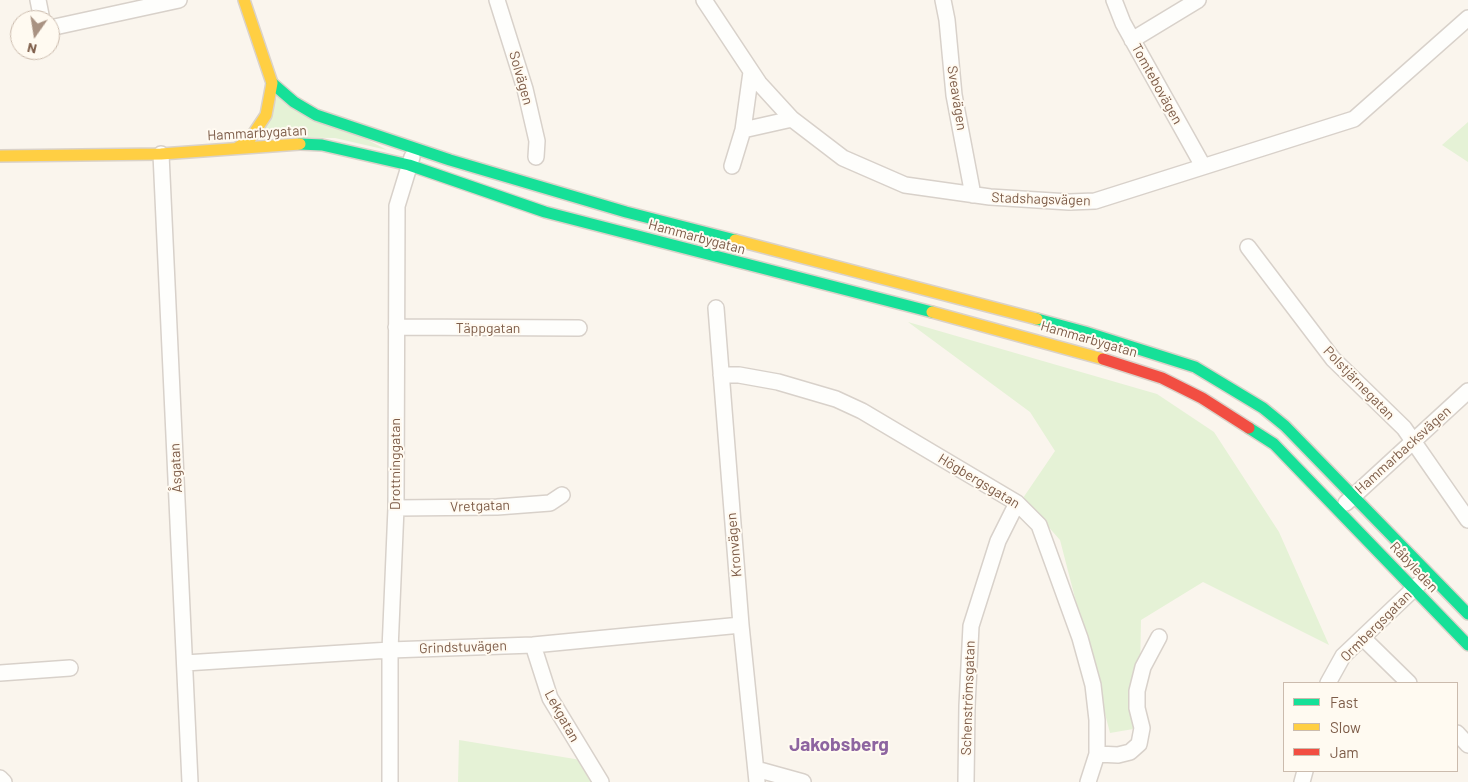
<!DOCTYPE html>
<html>
<head>
<meta charset="utf-8">
<style>
  body { margin:0 }
  #map { position:relative; width:1468px; height:782px; overflow:hidden; background:#faf5ed; font-family:Barlow,sans-serif }
  canvas { display:block }
  .legend { position:absolute; left:1283px; top:682px; width:175px; height:90px; box-sizing:border-box; background:#fffaf1; border:1px solid #cbbbad; margin:0; padding:6px 9px; list-style:none; font-size:15px; color:#7d5c48 }
  .legend li { display:flex; align-items:center; gap:10px; height:25px }
  .legend b { width:25px; border:1px solid #cbbbad }
  .north { position:absolute; left:10px; top:10px; width:50px; height:50px; box-sizing:border-box; background:#fffaf1; border:1px solid #cbbbad; border-radius:50%; rotate:193deg; font-size:14px; font-weight:700; line-height:20px; text-align:center; color:#7d5c48 }
  .north::after { content:''; display:block; margin:auto; width:18px; height:22px; background:#a99282; clip-path:polygon(50% 0,100% 100%,50% 72%,0 100%) }
</style>
</head>
<body>
<div id="map">
<canvas width="1468" height="782"></canvas>
<ul class="legend">
<li><b style="height:6px;background:#16e098"></b>Fast</li>
<li><b style="height:6px;background:#ffcf43"></b>Slow</li>
<li><b style="height:6px;background:#f24e42"></b>Jam</li>
</ul>
<div class="north">N</div>
</div>
<script>
const c = document.querySelector('canvas').getContext('2d');
c.lineJoin = 'round';
function paint(path, color) { c.fillStyle = color; c.fill(path, 'evenodd'); }
const shape = rows => new Path2D(rows.map(r => 'M' + r).join(''));
function strokePath(path, color, width, dash) { c.strokeStyle = color; c.lineWidth = width; c.lineCap = dash ? 'butt' : 'round'; c.setLineDash(dash || []); c.stroke(path); }
function drawText(font, color, halo, rows, align = 'center') {
  c.font = font + ' Barlow,sans-serif'; c.lineWidth = 4; c.setLineDash([]); c.textBaseline = 'middle'; c.strokeStyle = halo; c.fillStyle = color; for (const [text, x, y, turn = 0] of rows) {
    c.save(); c.translate(x, y); c.rotate((+turn || 0) * Math.PI / 180); c.textAlign = isNaN(turn) ? turn : align; if (halo) c.strokeText(text, 0, 0); c.fillText(text, 0, 0); c.restore();
  }
}
paint(shape([
  [279,93,387,150,335,138,260,137],
  [1468,122,1468,162,1442,145],
  [908,322,1157,394,1214,432,1279,532,1329,645,1203,582,1141,620,1139,728,1110,733,1060,540,1023,498,1055,451,1030,412],
  [459,740,581,760,593,782,458,782]
]), '#e5f2d6');
const street = shape([
  [38,0,42,20],
  [497,0,525,89,537,141,536,157],
  [704,0,759,83,792,119,843,158,905,185,990,197,1069,202,1095,201,1354,119,1468,18],
  [943,0,947,20,954,95,973,195],
  [1114,0,1123,23,1203,166],
  [50,28,179,0],
  [1132,40,1198,0],
  [743,130,792,119],
  [161,154,190,782],
  [732,166,743,130,751,72],
  [1248,247,1333,359,1404,428,1468,520],
  [716,308,741,625,757,782],
  [396,327,579,328],
  [721,375,739,375,778,382,836,399,862,411,1017,503,1039,525,1080,638,1093,685,1097,720,1097,754,1088,782],
  [1346,503,1468,391],
  [396,508,497,507,550,503,562,495],
  [1363,638,1409,683],
  [533,645,550,698,601,782],
  [185,663,390,650,533,645,741,625],
  [0,673,70,668],
  [1328,683,1343,656,1421,582],
  [1457,733,1468,745],
  [1097,754,1118,755,1130,752,1139,744,1142,728,1137,708,1137,691,1143,667,1159,637],
  [756,769,803,782],
  [0,778,4,782],
  [390,782,390,650,396,508,397,206,412,157],
  [966,782,967,706,971,626,998,541,1017,503],
  [1302,782,1305,771]
]);
const fast = shape([
  [272,83,294,102,316,115,450,160,626,212,735,240],
  [300,144,322,145,409,165,545,212,932,312],
  [1037,319,1085,332,1195,367,1263,408,1285,426,1468,614],
  [1249,428,1274,444,1468,645]
]);
const slow = shape([
  [237,148,250,139,266,115,272,83,244,0],
  [0,156,161,154,300,144],
  [735,240,1037,319],
  [932,312,1103,359]
]);
const jam = shape([
  [1103,359,1162,378,1202,398,1249,428]
]);
strokePath(street, '#d8d1ca', 18);
strokePath(fast, '#dad2c9', 14);
strokePath(slow, '#dad2c9', 14);
strokePath(jam, '#dad2c9', 14);
strokePath(street, '#fefefc', 15);
strokePath(fast, '#16e098', 11);
strokePath(slow, '#ffcf43', 11);
strokePath(jam, '#f24e42', 11);
drawText('14px', '#7d5c48', '#fffaf1', [
  ["Solvägen",521,78,74],
  ["Tomtebovägen",1157,84,61],
  ["Sveavägen",957,98,81],
  ["Hammarbygatan",257,133,-3],
  ["Stadshagsvägen",1041,199,2],
  ["Hammarbygatan",697,237,15],
  ["Täppgatan",488,328],
  ["Hammarbygatan",1089,339,16],
  ["Polstjärnegatan",1359,383,46],
  ["Hammarbacksvägen",1403,450,-42],
  ["Drottninggatan",395,464,-90],
  ["Åsgatan",176,468,-93],
  ["Högbergsgatan",979,481,31],
  ["Vretgatan",480,506,-2],
  ["Kronvägen",734,545,-95],
  ["Råbyleden",1414,567,47],
  ["Ormbergsgatan",1376,626,-45],
  ["Grindstuvägen",463,647,-2],
  ["Schenströmsgatan",968,698,-88],
  ["Lekgatan",562,716,61]
]);
drawText('bold 19px', '#8d64a0', '#fffaf1', [
  ["Jakobsberg",839,745]
]);
</script>
</body>
</html>
